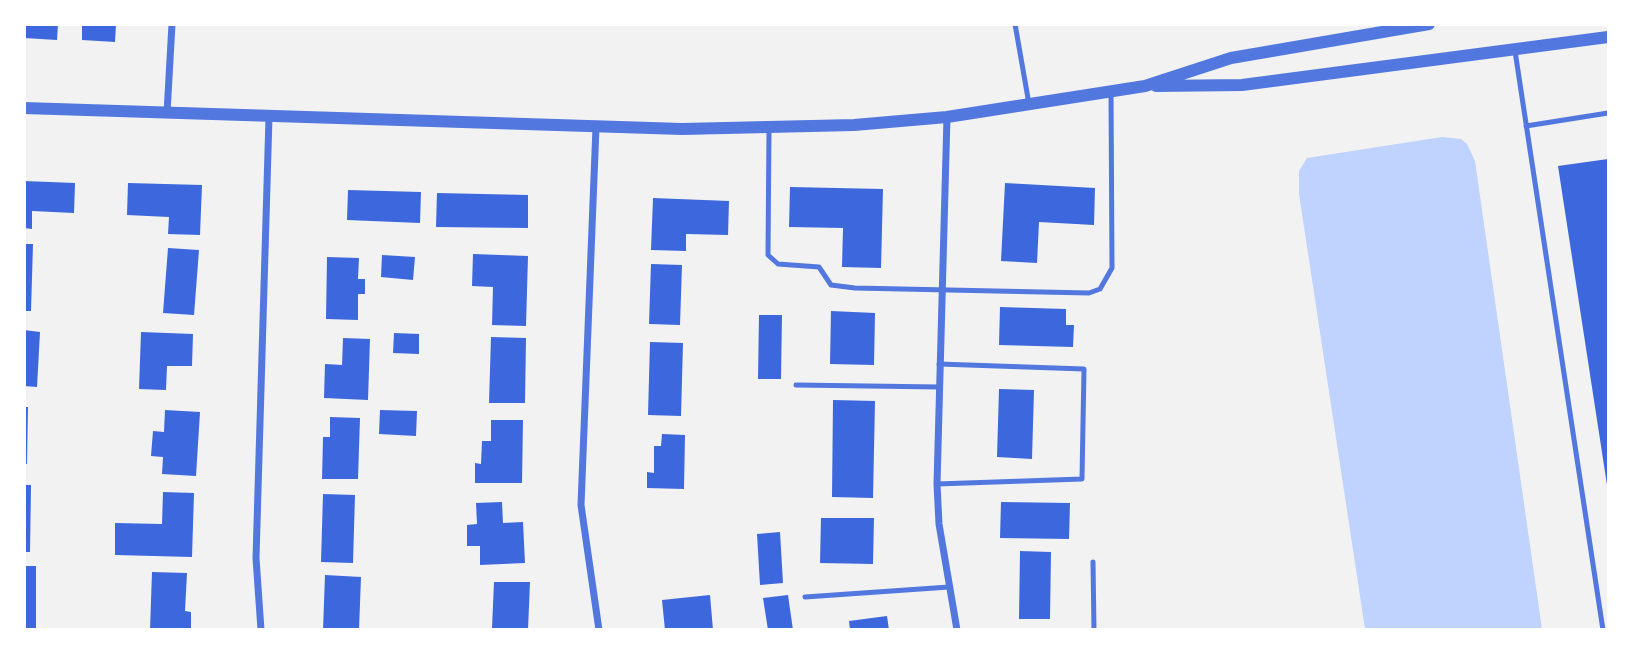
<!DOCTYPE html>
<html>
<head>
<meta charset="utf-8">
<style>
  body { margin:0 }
  #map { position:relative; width:1633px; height:654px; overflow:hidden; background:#f2f2f2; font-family:"PT Sans",sans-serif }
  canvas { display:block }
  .frame { position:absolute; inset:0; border:26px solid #fff; pointer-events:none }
</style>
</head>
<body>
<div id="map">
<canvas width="1633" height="654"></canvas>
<div class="frame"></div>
</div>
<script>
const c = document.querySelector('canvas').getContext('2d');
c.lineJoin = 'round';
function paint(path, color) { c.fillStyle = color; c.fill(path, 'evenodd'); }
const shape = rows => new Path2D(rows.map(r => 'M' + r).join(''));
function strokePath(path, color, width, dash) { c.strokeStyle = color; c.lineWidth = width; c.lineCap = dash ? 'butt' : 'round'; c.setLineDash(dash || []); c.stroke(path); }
paint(shape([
  [1442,137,1461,139,1467,144,1475,161,1542,629,1365,629,1299,194,1299,171,1307,158]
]), '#bfd3fe');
paint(shape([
  [24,24,58,24,57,40,24,38],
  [82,24,116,24,115,42,82,40],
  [1608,159,1608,485,1607,485,1558,166],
  [24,181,75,183,74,213,32,211,32,229,24,228],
  [128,183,202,185,200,235,168,234,169,217,127,215],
  [1005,183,1095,188,1094,225,1039,222,1037,263,1001,261],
  [790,187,883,189,881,268,842,267,843,228,789,227],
  [348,190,421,192,420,223,347,220],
  [437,193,528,195,528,228,436,227],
  [653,198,729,201,728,235,686,234,686,251,651,250],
  [24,244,33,244,31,311,24,311],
  [168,248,199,250,194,315,163,313],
  [473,254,528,256,526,326,492,325,493,287,472,286],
  [382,255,415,257,413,280,381,277],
  [327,257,359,258,358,279,365,279,365,294,358,294,358,320,326,319],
  [651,264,682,265,680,325,649,324],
  [1000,307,1066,309,1066,325,1074,325,1073,347,999,345],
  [831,311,875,313,874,365,830,364],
  [759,315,782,315,781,379,758,379],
  [24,330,40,332,37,387,24,386],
  [141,332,193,334,192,366,167,366,166,390,139,389],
  [394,333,419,334,419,354,393,353],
  [491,337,526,338,525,403,489,403],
  [343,338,370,339,368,400,324,398,325,364,342,365],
  [650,342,683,343,681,416,648,415],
  [999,389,1034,390,1032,459,997,457],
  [833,400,875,401,873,498,832,497],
  [24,407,28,407,27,464,24,464],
  [165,410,200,412,196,476,162,474,163,457,151,456,153,431,164,432],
  [380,410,417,411,416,436,379,434],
  [330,417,360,418,358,479,322,479,323,437,330,437],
  [491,420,523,420,522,483,475,483,475,463,481,464,482,441,491,441],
  [662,434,685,435,684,489,647,488,647,472,654,473,654,446,661,446],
  [24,485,31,485,30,552,24,552],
  [163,492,194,493,192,557,115,555,115,523,162,524],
  [323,494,355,495,353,563,321,562],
  [502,502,503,523,523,522,525,563,480,565,480,546,467,546,467,525,477,524,476,503],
  [1001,502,1070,503,1069,539,1000,538],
  [821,518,874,518,873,564,820,563],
  [780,532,783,583,760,585,757,534],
  [1020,551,1051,552,1050,619,1019,619],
  [24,566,36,566,36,630,24,630],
  [152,572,187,573,185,611,191,612,191,630,150,630],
  [325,575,361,577,359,630,323,630],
  [494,582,530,582,528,630,492,628],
  [710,595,713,630,665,630,662,600],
  [788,595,793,630,768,630,763,598],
  [887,616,889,630,850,630,849,621]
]), '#3d67dc');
strokePath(shape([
  [1015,24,1029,104],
  [1515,51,1603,630],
  [1526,126,1608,113],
  [769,129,768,255,778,264,819,267,831,285,855,288,1089,293,1100,289,1112,268,1111,92],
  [796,385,939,387],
  [937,484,1082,479,1084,369,939,364],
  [1093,562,1094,630],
  [805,597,949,587]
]), '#5277de', 5);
strokePath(shape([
  [167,113,172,24],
  [947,117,937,484,939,524,957,630],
  [596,127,581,505,599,630],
  [261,630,256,558,269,117]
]), '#5277de', 7);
strokePath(shape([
  [1156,86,1242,85,1608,37],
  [24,108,682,129,854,125,947,117,1145,86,1231,58,1429,24]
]), '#5277de', 12);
</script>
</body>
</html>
